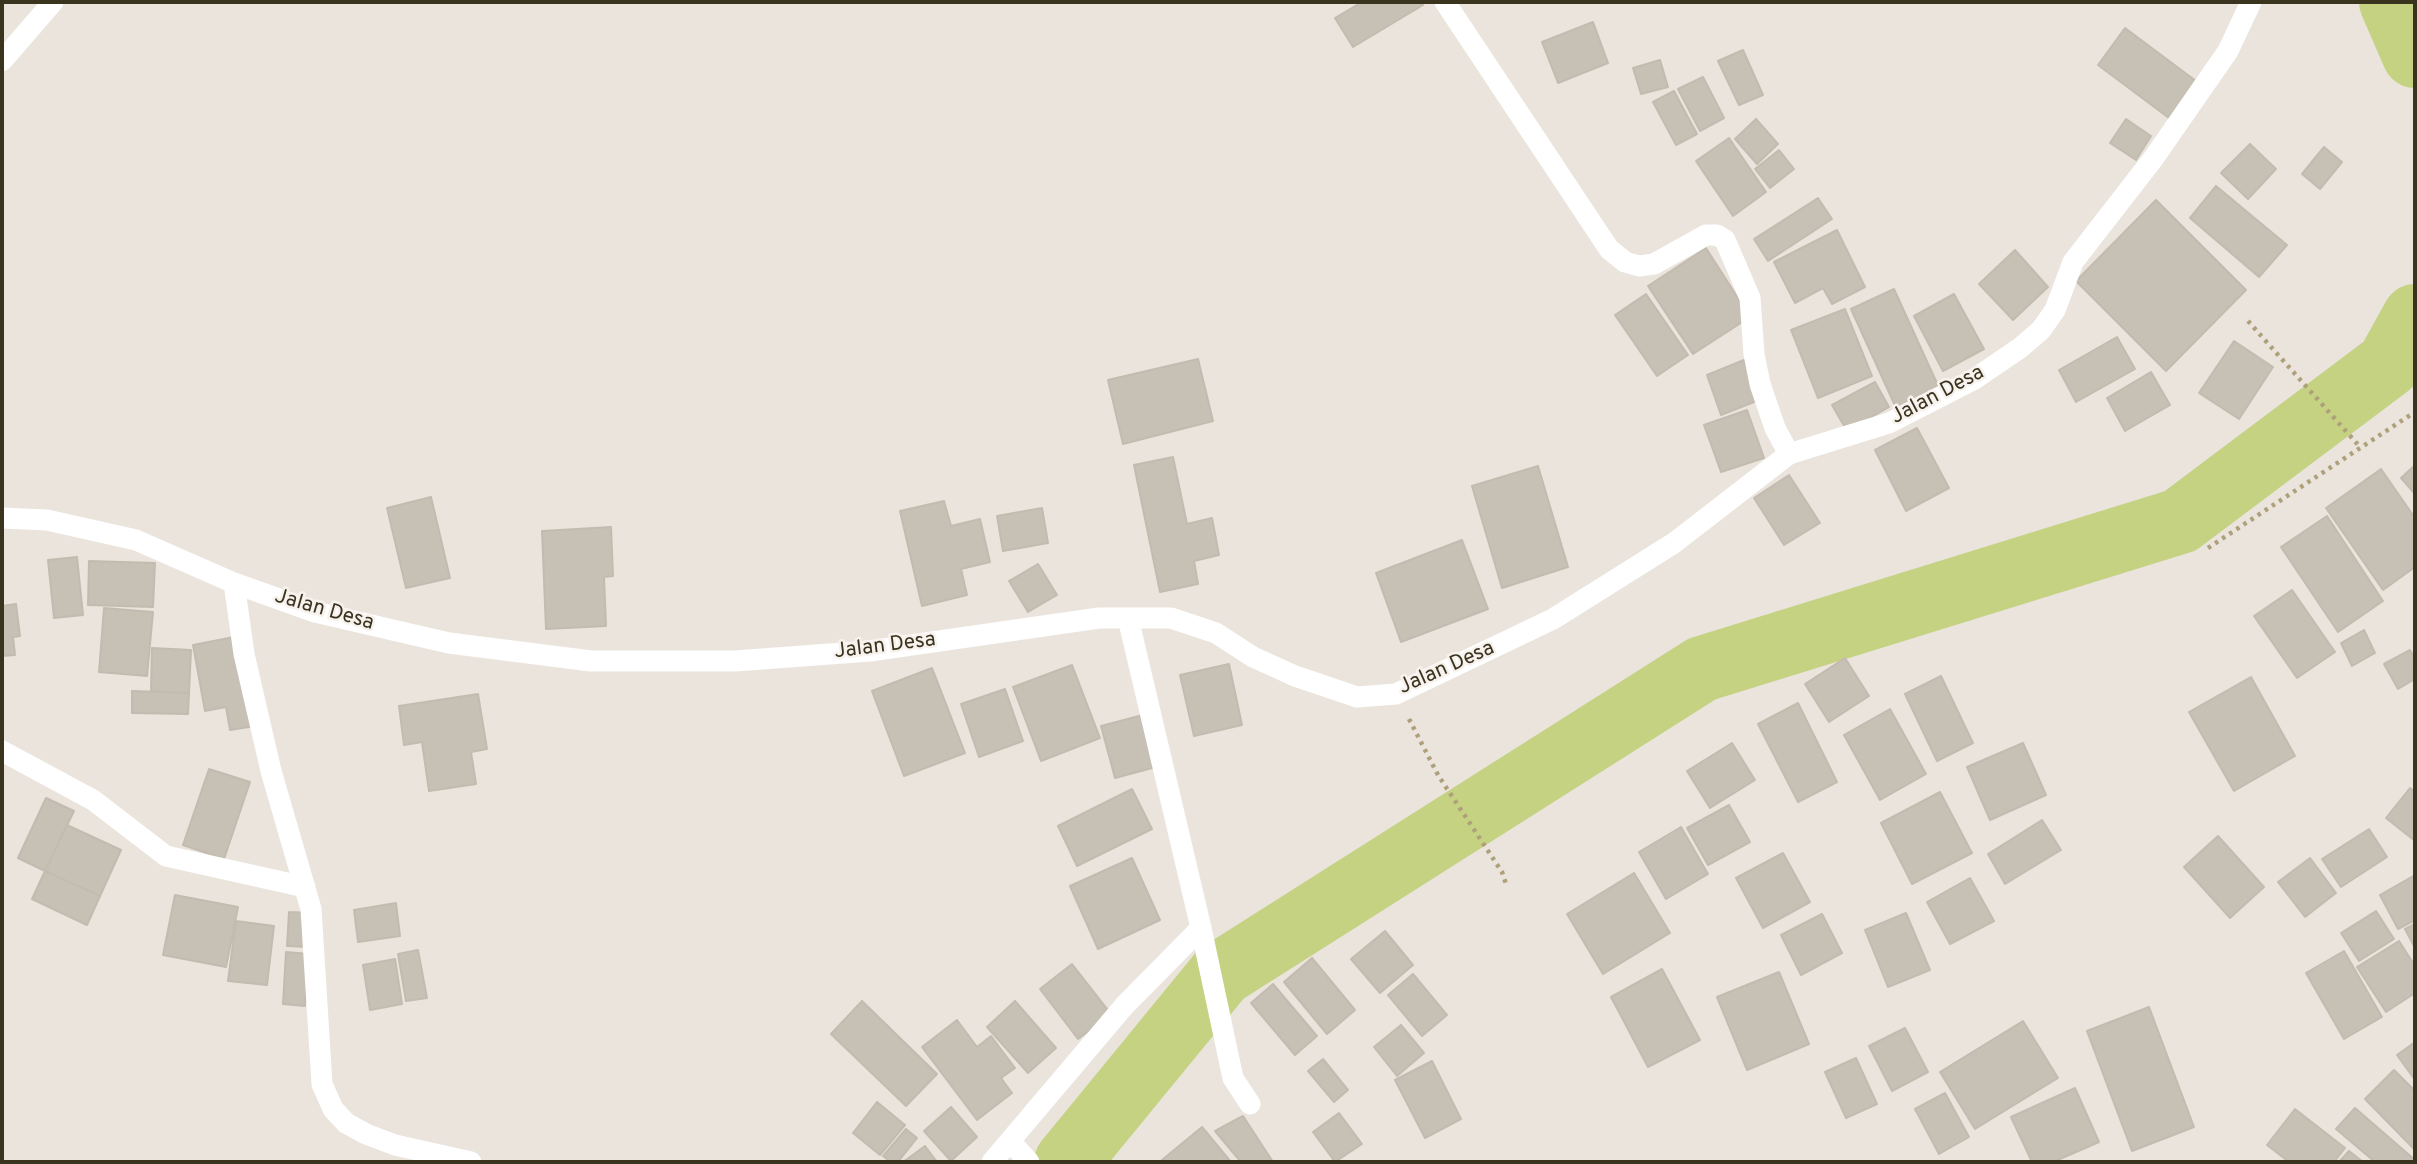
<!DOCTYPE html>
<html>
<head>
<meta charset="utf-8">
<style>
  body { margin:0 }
  #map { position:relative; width:2417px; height:1164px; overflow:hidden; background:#eae4dd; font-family:Overpass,sans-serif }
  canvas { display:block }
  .frame { position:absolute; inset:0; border:4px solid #3a331e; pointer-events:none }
</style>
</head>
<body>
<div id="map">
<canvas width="2417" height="1164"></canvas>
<div class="frame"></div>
</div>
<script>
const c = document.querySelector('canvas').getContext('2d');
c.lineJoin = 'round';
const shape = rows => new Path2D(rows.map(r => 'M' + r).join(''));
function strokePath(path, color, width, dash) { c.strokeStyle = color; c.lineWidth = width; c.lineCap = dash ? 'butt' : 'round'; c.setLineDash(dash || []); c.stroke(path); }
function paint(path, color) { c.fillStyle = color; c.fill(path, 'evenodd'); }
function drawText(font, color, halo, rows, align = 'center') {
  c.font = font + ' Overpass,sans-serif'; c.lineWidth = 5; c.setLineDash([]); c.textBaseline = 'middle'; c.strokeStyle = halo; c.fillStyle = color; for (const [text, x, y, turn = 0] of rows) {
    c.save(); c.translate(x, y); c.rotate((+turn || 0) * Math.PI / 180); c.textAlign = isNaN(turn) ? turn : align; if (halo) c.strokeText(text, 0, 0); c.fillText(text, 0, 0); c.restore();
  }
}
strokePath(shape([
  [2392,2,2415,55],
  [1067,1162,1221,974,1702,669,2180,521,2389,364,2415,317]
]), '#c4d282', 66);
const building = shape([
  [1362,2,1421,2,1423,5,1353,47,1335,18,1362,2],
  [1593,22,1608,63,1558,83,1542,42,1593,22],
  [2125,28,2200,84,2173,121,2098,65,2125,28],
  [1743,50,1763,95,1739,105,1718,61,1743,50],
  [1660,60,1668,87,1641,94,1633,68,1660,60],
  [1703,77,1724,118,1700,131,1678,89,1703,77],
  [1674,91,1697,134,1676,145,1653,102,1674,91],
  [1756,119,1778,144,1757,164,1735,139,1756,119],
  [2126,119,2151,136,2136,160,2110,143,2126,119],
  [1729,138,1766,192,1733,216,1696,161,1729,138],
  [2250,144,2276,169,2248,199,2221,173,2250,144],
  [2324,147,2342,162,2320,189,2302,174,2324,147],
  [1779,150,1794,169,1770,188,1755,169,1779,150],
  [2216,186,2287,245,2259,277,2190,218,2216,186],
  [1818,198,1832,219,1768,261,1754,239,1818,198],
  [2156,200,2246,290,2166,371,2076,281,2156,200],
  [1837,230,1865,287,1832,304,1823,288,1795,303,1774,262,1837,230],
  [1706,248,1750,317,1693,354,1648,286,1706,248],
  [2015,250,2048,287,2013,320,1979,284,2015,250],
  [1894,289,1940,390,1897,410,1851,309,1894,289],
  [1646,294,1688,355,1657,376,1615,315,1646,294],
  [1954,294,1984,349,1943,371,1914,316,1954,294],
  [1845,309,1872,376,1818,398,1791,330,1845,309],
  [2117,337,2135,369,2076,402,2059,370,2117,337],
  [2234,341,2273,367,2239,419,2199,393,2234,341],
  [1198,359,1213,421,1123,444,1108,380,1198,359],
  [1744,360,1759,400,1721,415,1707,375,1744,360],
  [2151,372,2170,405,2125,431,2107,398,2151,372],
  [1875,382,1889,407,1847,431,1832,405,1875,382],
  [1747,410,1764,458,1721,472,1704,425,1747,410],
  [1917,428,1949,488,1906,511,1875,450,1917,428],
  [1173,457,1187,524,1212,518,1219,555,1194,561,1198,584,1160,592,1134,465,1173,457],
  [2415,465,2415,494,2401,478,2415,465],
  [1538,466,1568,567,1502,588,1472,486,1538,466],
  [2381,469,2415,518,2415,567,2383,590,2326,508,2381,469],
  [1789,475,1820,523,1784,545,1754,498,1789,475],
  [431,497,450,578,406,588,387,508,431,497],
  [944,501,951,526,980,519,990,562,961,569,967,595,922,606,900,511,944,501],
  [1042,508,1048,543,1003,551,997,516,1042,508],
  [2327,516,2383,601,2338,632,2281,547,2327,516],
  [611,527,613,576,604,577,606,626,546,629,542,531,611,527],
  [1462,540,1488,609,1401,642,1376,573,1462,540],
  [77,557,83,615,54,618,48,560,77,557],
  [89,561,155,563,153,607,88,605,89,561],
  [1038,564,1057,595,1028,612,1009,581,1038,564],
  [2292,590,2335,652,2297,678,2254,616,2292,590],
  [16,604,20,636,13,637,15,655,2,656,2,606,16,604],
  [104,608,153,612,147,676,99,672,104,608],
  [2364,630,2375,653,2352,666,2341,643,2364,630],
  [239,636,255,726,230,730,226,707,205,711,193,645,239,636],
  [152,648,191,650,189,693,151,691,152,648],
  [2410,650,2415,659,2415,679,2398,689,2384,664,2410,650],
  [1845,658,1869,696,1829,722,1805,684,1845,658],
  [1229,664,1242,725,1194,736,1180,675,1229,664],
  [1072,665,1100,738,1041,761,1013,687,1072,665],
  [932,668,965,753,904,776,872,691,932,668],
  [1941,676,1973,743,1937,761,1905,694,1941,676],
  [2251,677,2295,756,2234,791,2189,712,2251,677],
  [1005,689,1023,741,979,757,961,704,1005,689],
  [132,691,189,693,188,714,132,713,132,691],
  [478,694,487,749,471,752,476,784,429,791,422,742,404,745,399,706,478,694],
  [1798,703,1837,782,1798,802,1758,724,1798,703],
  [1890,709,1926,774,1880,800,1844,735,1890,709],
  [1143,715,1156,767,1115,778,1101,726,1143,715],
  [1732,743,1755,780,1710,808,1687,771,1732,743],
  [2023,743,2046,795,1990,820,1967,767,2023,743],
  [209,769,250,782,224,859,183,845,209,769],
  [2410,788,2415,792,2415,841,2386,818,2410,788],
  [1132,789,1152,829,1077,866,1058,826,1132,789],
  [1940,792,1972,853,1912,884,1881,823,1940,792],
  [46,798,74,811,45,871,18,858,46,798],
  [1729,805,1750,842,1708,865,1687,828,1729,805],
  [2042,820,2061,850,2005,884,1988,854,2042,820],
  [67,825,121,850,100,896,45,871,67,825],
  [1681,827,1708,874,1666,899,1639,852,1681,827],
  [2369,829,2387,857,2341,887,2322,859,2369,829],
  [2218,836,2264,887,2230,918,2184,867,2218,836],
  [1783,853,1810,902,1763,928,1736,878,1783,853],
  [1132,858,1160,920,1098,949,1070,886,1132,858],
  [2310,858,2336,893,2305,917,2278,882,2310,858],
  [45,871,100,896,87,925,32,899,45,871],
  [1634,873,1670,933,1603,974,1567,914,1634,873],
  [2415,875,2415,920,2398,929,2380,895,2415,875],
  [1970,878,1994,921,1950,944,1927,902,1970,878],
  [175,895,238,907,226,967,163,955,175,895],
  [396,903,400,936,358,942,354,910,396,903],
  [2376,911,2394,939,2359,961,2341,933,2376,911],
  [289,912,310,913,308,947,287,946,289,912],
  [1906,913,1930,970,1888,987,1865,930,1906,913],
  [1822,914,1842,953,1801,975,1781,935,1822,914],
  [236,921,274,926,267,985,228,981,236,921],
  [2415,924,2415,948,2405,929,2415,924],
  [1385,931,1413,965,1380,993,1351,959,1385,931],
  [2399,941,2415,966,2415,993,2386,1012,2357,967,2399,941],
  [418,950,427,998,406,1001,398,954,418,950],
  [2344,951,2382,1017,2344,1039,2306,973,2344,951],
  [286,952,309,954,305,1006,283,1004,286,952],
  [1312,958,1355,1010,1327,1034,1284,982,1312,958],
  [395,959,402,1004,370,1010,363,965,395,959],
  [1072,964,1111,1014,1078,1039,1040,989,1072,964],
  [1662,969,1700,1040,1648,1067,1611,997,1662,969],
  [1779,972,1809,1044,1747,1070,1717,997,1779,972],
  [1413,974,1447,1015,1422,1036,1388,995,1413,974],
  [1273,984,1317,1036,1295,1055,1251,1003,1273,984],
  [862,1001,937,1074,906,1106,831,1034,862,1001],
  [1015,1001,1056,1048,1028,1073,987,1027,1015,1001],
  [2149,1007,2194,1127,2132,1151,2087,1031,2149,1007],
  [957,1020,977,1047,991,1036,1015,1068,1001,1078,1012,1093,977,1120,922,1047,957,1020],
  [2023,1021,2058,1078,1975,1129,1940,1072,2023,1021],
  [1401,1025,1424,1053,1397,1076,1374,1047,1401,1025],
  [1905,1028,1928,1072,1892,1091,1869,1046,1905,1028],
  [2415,1042,2415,1080,2397,1055,2415,1042],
  [1856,1058,1877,1104,1846,1118,1825,1072,1856,1058],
  [1323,1059,1348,1090,1334,1102,1308,1071,1323,1059],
  [1432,1061,1461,1119,1425,1138,1395,1080,1432,1061],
  [2394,1070,2415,1091,2415,1150,2365,1099,2394,1070],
  [2075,1088,2099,1142,2053,1162,2032,1162,2011,1117,2075,1088],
  [1945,1093,1969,1137,1939,1154,1915,1109,1945,1093],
  [877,1102,905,1125,880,1155,853,1133,877,1102],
  [951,1107,977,1137,951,1161,924,1131,951,1107],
  [2355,1108,2415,1160,2415,1162,2375,1162,2336,1129,2355,1108],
  [2295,1109,2345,1148,2334,1162,2289,1162,2267,1145,2295,1109],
  [1339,1113,1362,1144,1335,1162,1313,1132,1339,1113],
  [1243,1116,1273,1162,1241,1162,1215,1131,1243,1116],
  [1202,1127,1231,1162,1164,1162,1162,1160,1202,1127],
  [906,1129,917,1138,898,1162,891,1162,883,1156,906,1129],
  [925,1146,937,1162,903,1162,925,1146],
  [2349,1151,2363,1162,2339,1162,2349,1151]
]);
paint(building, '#c7c0b5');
strokePath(building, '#c3bbaf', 2);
strokePath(shape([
  [2248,321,2360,447],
  [2208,548,2415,412],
  [1409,719,1438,775,1502,872,1506,884]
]), '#afa07c', 4.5, [3.5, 5]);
strokePath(shape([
  [1445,2,1609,249,1625,262,1639,266,1654,264,1706,235,1717,235,1725,240,1750,298,1754,354,1760,384,1775,428,1789,454],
  [2,61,53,2],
  [2,518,47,520,136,540,234,583,315,612,449,643,591,661,735,661,870,651,1099,618,1171,618,1216,633,1253,657,1295,676,1357,697,1396,694,1553,619,1674,543,1789,454,1889,423,1973,380,2020,348,2041,330,2055,310,2073,262,2153,159,2228,51,2251,2],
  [234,583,244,654,271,771,311,909,322,1084,333,1109,346,1123,366,1134,395,1145,471,1162],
  [2,751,93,800,166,856,305,887],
  [1201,928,1233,1078,1250,1104],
  [1010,1141,1029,1162],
  [992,1162,1125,1005,1201,928,1128,618]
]), '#fff', 21);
drawText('21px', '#3a331e', '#f7f2ed', [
  ["Jalan Desa",1938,396,-28],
  ["Jalan Desa",324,611,16],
  ["Jalan Desa",885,647,-7],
  ["Jalan Desa",1447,669,-24]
]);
</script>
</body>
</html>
